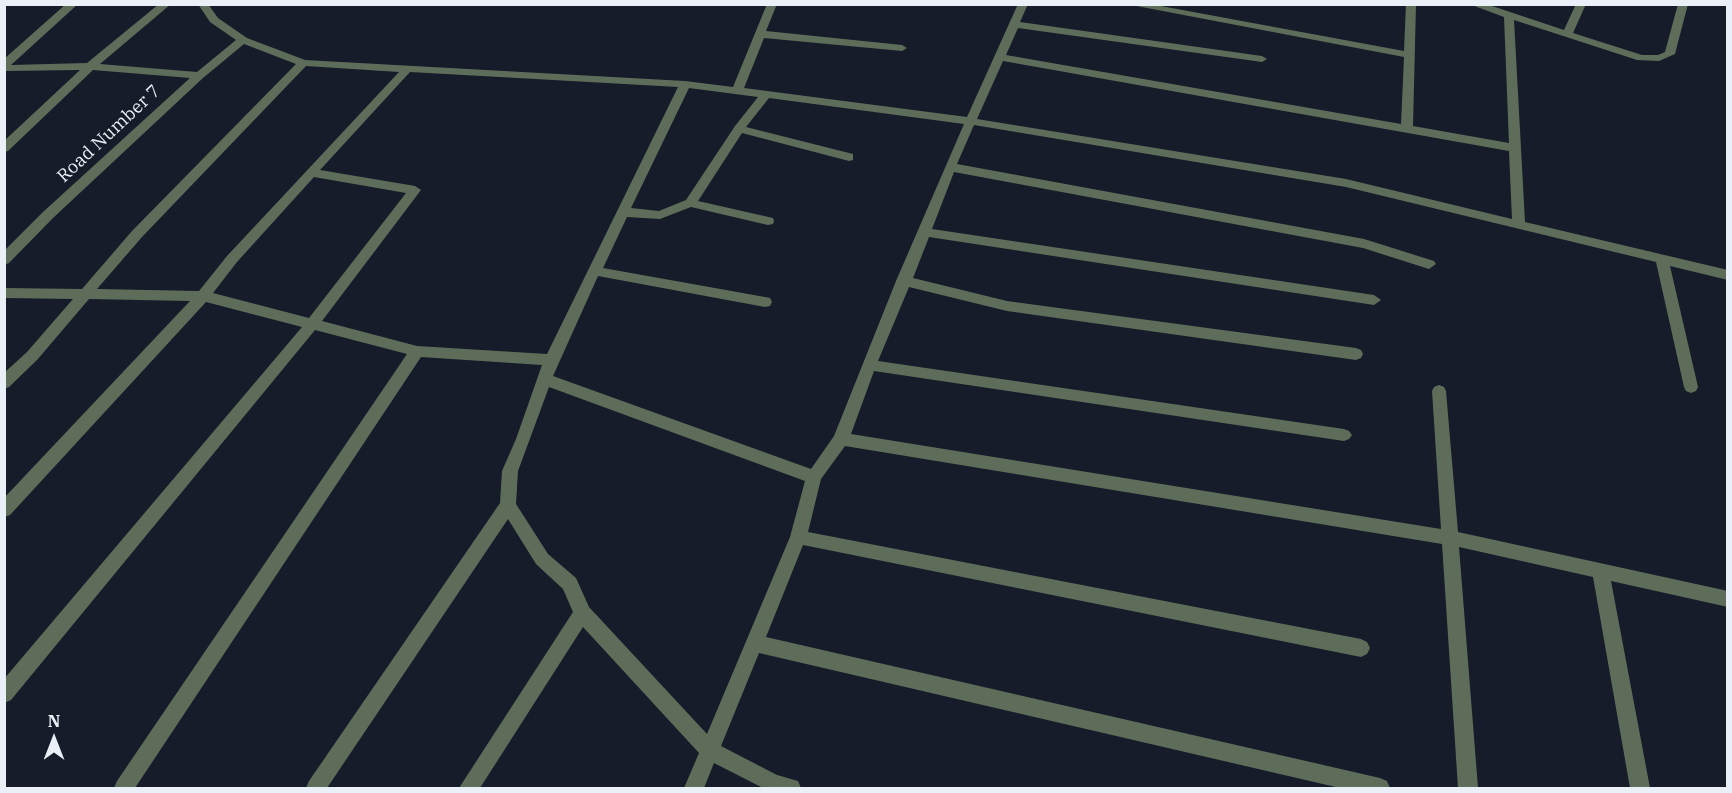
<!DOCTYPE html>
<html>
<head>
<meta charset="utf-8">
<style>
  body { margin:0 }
  #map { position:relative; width:1732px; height:793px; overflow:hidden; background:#161c29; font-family:"IBM Plex Serif",serif }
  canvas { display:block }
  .frame { position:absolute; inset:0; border:6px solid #eaeff8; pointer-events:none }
  .north { position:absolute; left:24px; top:709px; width:60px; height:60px; -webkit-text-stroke:4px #161c29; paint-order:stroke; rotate:0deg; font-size:16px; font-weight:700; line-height:24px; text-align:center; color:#eaeff8 }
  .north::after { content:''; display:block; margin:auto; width:21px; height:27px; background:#eaeff8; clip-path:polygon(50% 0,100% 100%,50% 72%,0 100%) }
</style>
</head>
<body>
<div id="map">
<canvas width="1732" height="793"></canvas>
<div class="frame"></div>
<div class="north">N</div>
</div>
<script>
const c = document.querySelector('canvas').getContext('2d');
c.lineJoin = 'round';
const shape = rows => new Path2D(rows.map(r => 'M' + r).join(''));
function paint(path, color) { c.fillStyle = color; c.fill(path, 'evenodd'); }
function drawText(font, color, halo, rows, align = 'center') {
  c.font = font + ' "IBM Plex Serif",serif'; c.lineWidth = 4.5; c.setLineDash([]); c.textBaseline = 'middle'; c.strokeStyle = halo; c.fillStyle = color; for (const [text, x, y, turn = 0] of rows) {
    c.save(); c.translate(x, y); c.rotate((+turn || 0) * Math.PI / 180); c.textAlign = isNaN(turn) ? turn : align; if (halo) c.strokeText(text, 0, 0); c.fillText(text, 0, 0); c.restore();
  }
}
paint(shape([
  [66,4,78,4,11,65,87,63,159,4,171,4,100,64,197,72,236,40,210,22,198,4,208,4,218,18,247,38,305,60,685,81,733,87,767,4,777,4,766,31,902,45,907,48,902,51,764,38,744,88,967,117,1018,4,1028,4,1020,22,1262,56,1267,59,1262,62,1018,28,1006,55,1401,124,1404,57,1126,4,1150,4,1404,51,1406,4,1416,4,1413,126,1509,143,1504,17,1469,4,1486,4,1564,30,1576,4,1586,4,1573,33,1642,55,1658,55,1665,52,1678,4,1688,4,1675,54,1659,61,1637,60,1514,20,1525,222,1728,270,1728,280,1670,266,1698,387,1696,391,1691,393,1686,391,1684,387,1656,262,1346,187,974,125,957,164,1364,239,1434,261,1436,264,1429,269,1363,248,954,172,932,229,1374,295,1381,300,1374,305,929,237,913,278,1007,301,1356,348,1361,350,1363,354,1361,358,1356,360,1007,311,909,287,878,361,1344,429,1349,431,1352,435,1349,439,1344,441,874,371,851,434,1441,529,1432,391,1434,387,1439,385,1444,387,1446,391,1458,532,1728,591,1728,607,1611,581,1650,788,1630,788,1593,577,1459,547,1478,788,1458,788,1442,544,845,446,821,479,808,532,1361,639,1367,642,1370,648,1367,654,1361,657,803,545,766,637,1380,778,1387,781,1390,788,1340,788,759,653,721,746,777,775,798,781,801,788,763,788,714,763,704,788,684,788,699,753,583,627,480,788,459,788,573,612,563,589,536,564,508,519,327,788,306,788,309,781,500,503,502,471,516,439,542,365,421,357,135,788,114,788,117,781,407,354,315,330,11,700,4,703,4,679,302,327,206,302,10,515,4,517,4,498,190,301,89,299,37,360,9,387,4,389,4,373,27,352,73,299,4,298,4,288,82,289,132,231,296,64,244,44,203,78,53,218,9,263,4,265,4,251,43,212,190,78,93,70,8,151,4,152,4,141,80,70,4,71,4,59,66,4],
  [1003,61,1509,151,1512,219,1346,179,977,119,1003,61],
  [306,66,399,72,227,256,199,291,97,289,142,237,306,66],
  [410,72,678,87,547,354,417,346,322,321,421,190,415,186,320,170,410,72],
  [689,88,758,97,735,126,686,200,659,211,631,208,689,88],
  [769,98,964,124,896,281,834,436,811,469,553,376,598,276,765,307,770,306,772,302,770,298,765,297,603,268,627,217,660,219,691,207,768,225,773,224,774,221,773,218,698,201,742,133,849,161,853,160,853,154,746,127,769,98],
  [314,177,406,193,309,318,213,293,237,262,314,177],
  [549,387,805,481,790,537,707,734,589,607,576,578,548,554,516,504,518,471,549,387]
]), '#5e6d5a');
drawText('18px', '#eaeff8', '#161c29', [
  ["Road Number 7",109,134,-43]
]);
</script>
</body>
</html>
